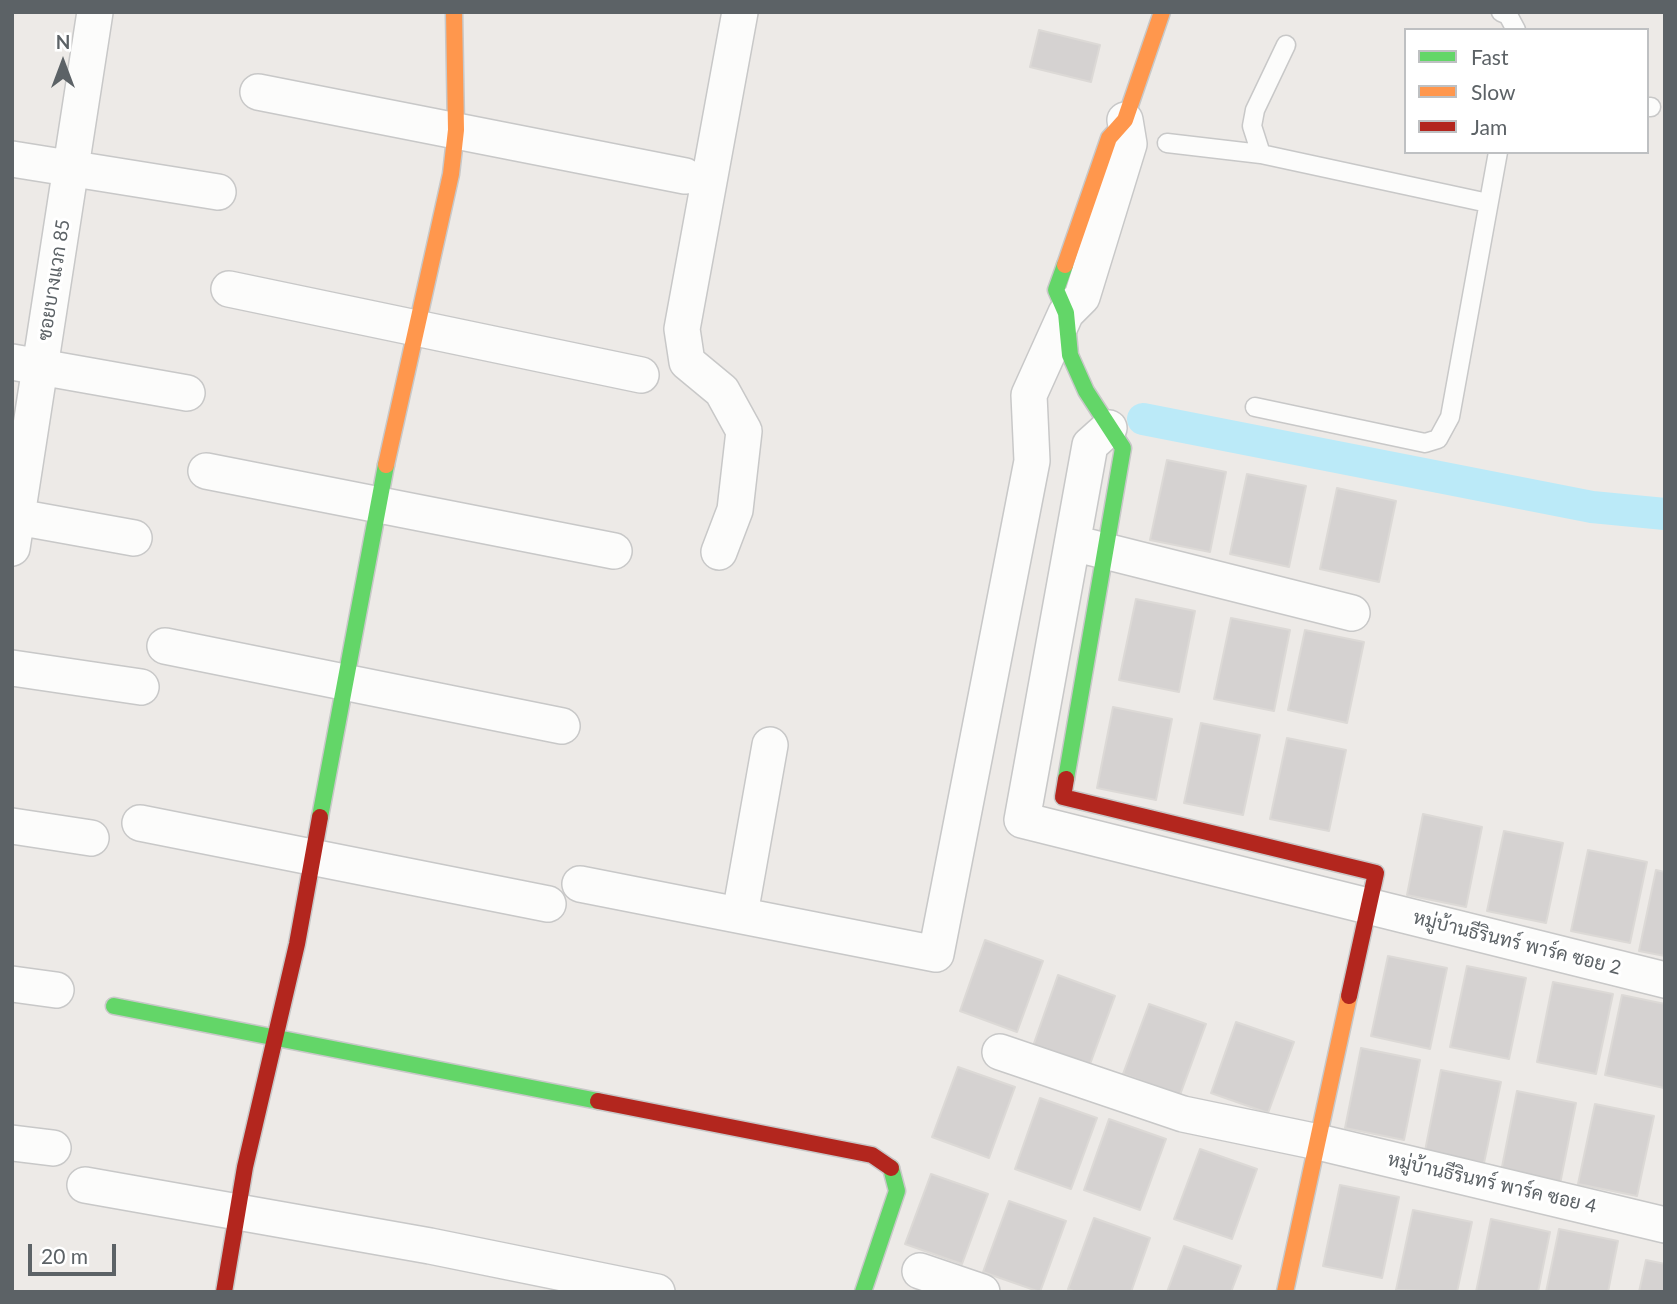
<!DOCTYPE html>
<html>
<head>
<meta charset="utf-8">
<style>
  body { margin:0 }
  #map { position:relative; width:1677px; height:1304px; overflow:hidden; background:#edeae7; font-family:Lato,sans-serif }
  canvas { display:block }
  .frame { position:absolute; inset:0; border:14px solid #5c6266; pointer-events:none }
  .legend { position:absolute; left:1404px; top:28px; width:245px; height:126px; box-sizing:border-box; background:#fff; border:2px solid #bec0c2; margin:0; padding:9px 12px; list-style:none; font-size:21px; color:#5c6266 }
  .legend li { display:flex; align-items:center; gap:14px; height:35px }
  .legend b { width:35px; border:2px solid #bec0c2 }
  .north { position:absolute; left:28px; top:28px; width:70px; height:70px; -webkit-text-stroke:5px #fff; paint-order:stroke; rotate:0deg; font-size:19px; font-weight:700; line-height:28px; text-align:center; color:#5c6266 }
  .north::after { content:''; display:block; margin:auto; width:24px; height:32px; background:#5c6266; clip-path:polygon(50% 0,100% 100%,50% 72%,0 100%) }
  .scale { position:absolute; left:28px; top:1244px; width:88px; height:32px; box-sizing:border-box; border:4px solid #5c6266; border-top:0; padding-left:9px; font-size:21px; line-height:24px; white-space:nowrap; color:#5c6266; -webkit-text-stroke:5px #fff; paint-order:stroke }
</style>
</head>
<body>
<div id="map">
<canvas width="1677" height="1304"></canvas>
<div class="frame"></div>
<ul class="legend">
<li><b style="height:9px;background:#63d668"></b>Fast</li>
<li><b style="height:9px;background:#ff974d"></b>Slow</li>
<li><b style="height:9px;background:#b3261e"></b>Jam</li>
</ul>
<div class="north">N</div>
<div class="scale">20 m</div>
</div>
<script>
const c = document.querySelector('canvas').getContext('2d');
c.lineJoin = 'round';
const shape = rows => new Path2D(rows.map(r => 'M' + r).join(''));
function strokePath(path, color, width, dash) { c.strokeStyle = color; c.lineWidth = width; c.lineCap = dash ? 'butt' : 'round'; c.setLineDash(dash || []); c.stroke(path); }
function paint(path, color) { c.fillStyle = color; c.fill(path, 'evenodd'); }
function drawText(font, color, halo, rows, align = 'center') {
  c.font = font + ' Lato,Sarabun,sans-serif'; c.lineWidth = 6; c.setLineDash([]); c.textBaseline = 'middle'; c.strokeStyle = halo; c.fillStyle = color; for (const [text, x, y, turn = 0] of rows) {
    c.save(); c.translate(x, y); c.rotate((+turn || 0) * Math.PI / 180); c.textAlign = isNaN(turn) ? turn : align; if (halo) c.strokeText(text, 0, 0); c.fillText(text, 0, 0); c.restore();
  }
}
strokePath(shape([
  [1143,419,1592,507,1665,514]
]), '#bbeaf8', 32);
const building = shape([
  [1039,30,1100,45,1091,82,1030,67,1039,30],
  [1167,460,1226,472,1210,552,1150,540,1167,460],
  [1247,474,1306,486,1289,567,1230,554,1247,474],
  [1337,488,1396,501,1379,582,1320,569,1337,488],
  [1136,599,1195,611,1179,692,1119,680,1136,599],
  [1231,618,1290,630,1274,711,1214,699,1231,618],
  [1305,630,1364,642,1347,723,1288,710,1305,630],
  [1113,707,1172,719,1156,800,1097,788,1113,707],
  [1201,723,1260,735,1243,815,1184,803,1201,723],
  [1287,738,1346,750,1329,831,1270,819,1287,738],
  [1423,814,1482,827,1466,907,1407,895,1423,814],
  [1504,831,1563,843,1546,923,1487,911,1504,831],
  [1588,850,1647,862,1630,943,1571,931,1588,850],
  [1656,870,1665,872,1665,956,1639,951,1656,870],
  [985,940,1043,961,1017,1032,960,1011,985,940],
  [1388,956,1447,968,1430,1049,1371,1036,1388,956],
  [1467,966,1526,978,1509,1059,1450,1047,1467,966],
  [1058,975,1115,996,1089,1067,1033,1046,1058,975],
  [1553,982,1613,994,1596,1074,1537,1062,1553,982],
  [1622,995,1665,1004,1664,1088,1605,1075,1622,995],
  [1149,1004,1206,1024,1180,1095,1123,1074,1149,1004],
  [1236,1022,1294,1042,1268,1113,1211,1093,1236,1022],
  [1361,1048,1420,1060,1404,1140,1345,1128,1361,1048],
  [958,1067,1015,1087,989,1158,932,1137,958,1067],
  [1441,1070,1501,1082,1484,1163,1425,1151,1441,1070],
  [1517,1091,1576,1103,1560,1184,1501,1172,1517,1091],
  [1040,1098,1097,1118,1071,1189,1015,1169,1040,1098],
  [1595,1104,1654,1116,1637,1196,1578,1184,1595,1104],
  [1109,1119,1166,1139,1140,1210,1084,1190,1109,1119],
  [1200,1149,1257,1169,1232,1239,1174,1219,1200,1149],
  [931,1174,988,1194,962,1264,905,1244,931,1174],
  [1340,1185,1399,1197,1382,1278,1323,1266,1340,1185],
  [1009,1201,1066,1221,1040,1292,983,1272,1009,1201],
  [1413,1210,1472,1222,1457,1292,1396,1290,1413,1210],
  [1094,1218,1150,1238,1131,1292,1076,1292,1068,1289,1094,1218],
  [1491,1219,1550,1232,1538,1292,1476,1292,1491,1219],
  [1559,1229,1618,1241,1608,1292,1546,1292,1559,1229],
  [1184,1246,1241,1266,1231,1292,1167,1292,1184,1246],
  [1646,1260,1665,1264,1665,1292,1639,1292,1646,1260]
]);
paint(building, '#d5d2d1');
strokePath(building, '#dcd9d6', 2);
const lane = shape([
  [1501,12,1508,15,1516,30],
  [1286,45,1255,110,1252,126,1261,154,1488,203],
  [1647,107,1651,107],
  [1167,143,1261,154],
  [1255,407,1425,443,1438,439,1450,417,1498,152]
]);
const street = shape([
  [258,92,685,176],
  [12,159,218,192],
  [229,289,641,375],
  [12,362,187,393],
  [1109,428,1090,445,1022,820,1665,980],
  [206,471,614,551],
  [12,516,134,538],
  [1077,544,1352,613],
  [12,548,95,12],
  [719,552,735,510,744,431,722,391,687,362,682,329,740,12],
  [165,646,562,726],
  [12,668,141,687],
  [140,823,548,904],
  [12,826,91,838],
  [580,884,936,954,1032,461,1029,395,1066,313,1082,297,1129,144,1125,120],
  [740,914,770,745],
  [12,984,56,990],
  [1000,1052,1183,1114,1318,1142,1665,1225],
  [12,1143,53,1148],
  [85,1185,430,1246,657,1292],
  [920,1271,982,1292]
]);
const fast = shape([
  [1065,265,1056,290,1066,313,1070,355,1086,391,1123,448,1066,779],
  [320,817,386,465],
  [114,1006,598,1101],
  [863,1292,897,1191,891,1168]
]);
const slow = shape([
  [1065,265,1109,138,1125,120,1162,12],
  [386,465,451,174,456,130,454,12],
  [1285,1292,1349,996]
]);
const jam = shape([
  [1066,779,1063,797,1376,873,1349,996],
  [598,1101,872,1155,891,1168],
  [224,1292,245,1167,297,944,320,817]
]);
strokePath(lane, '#c8c8c8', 21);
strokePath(street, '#c8c8c8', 38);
strokePath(fast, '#c8c8c8', 19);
strokePath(slow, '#c8c8c8', 19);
strokePath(jam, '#c8c8c8', 19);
strokePath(lane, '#fcfcfb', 18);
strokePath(street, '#fcfcfb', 35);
strokePath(fast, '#63d668', 16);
strokePath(slow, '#ff974d', 16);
strokePath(jam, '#b3261e', 16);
drawText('19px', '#5c6266', '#fff', [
  ["ซอยบางแวก 85",54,280,-81],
  ["หมู่บ้านธีรินทร์ พาร์ค ซอย 2",1517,943,14],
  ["หมู่บ้านธีรินทร์ พาร์ค ซอย 4",1492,1183,13]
]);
</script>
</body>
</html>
